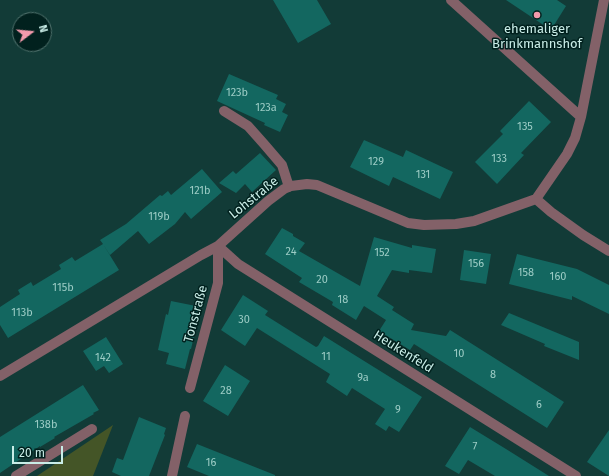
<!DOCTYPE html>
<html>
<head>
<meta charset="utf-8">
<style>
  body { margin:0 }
  #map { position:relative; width:609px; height:476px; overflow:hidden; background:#123b37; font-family:"Fira Sans",sans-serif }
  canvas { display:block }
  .north { position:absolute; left:12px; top:12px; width:40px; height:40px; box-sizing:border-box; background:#01211e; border:1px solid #51736e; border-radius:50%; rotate:74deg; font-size:11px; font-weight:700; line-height:16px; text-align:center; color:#c9ede7 }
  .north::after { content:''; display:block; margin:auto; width:14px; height:18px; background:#f29aac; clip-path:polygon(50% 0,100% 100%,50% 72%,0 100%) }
  .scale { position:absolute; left:12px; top:446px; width:51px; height:18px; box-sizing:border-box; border:2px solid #c9ede7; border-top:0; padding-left:5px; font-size:12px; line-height:14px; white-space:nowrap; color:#c9ede7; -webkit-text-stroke:3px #01211e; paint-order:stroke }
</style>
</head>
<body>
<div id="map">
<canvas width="609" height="476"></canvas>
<div class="north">N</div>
<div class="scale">20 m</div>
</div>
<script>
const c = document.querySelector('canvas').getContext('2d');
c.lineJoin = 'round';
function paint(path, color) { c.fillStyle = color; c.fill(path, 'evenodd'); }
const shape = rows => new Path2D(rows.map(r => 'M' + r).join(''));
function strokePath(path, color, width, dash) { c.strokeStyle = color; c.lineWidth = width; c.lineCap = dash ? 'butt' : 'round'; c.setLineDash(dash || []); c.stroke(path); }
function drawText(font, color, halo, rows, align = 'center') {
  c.font = font + ' "Fira Sans",sans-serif'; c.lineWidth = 3; c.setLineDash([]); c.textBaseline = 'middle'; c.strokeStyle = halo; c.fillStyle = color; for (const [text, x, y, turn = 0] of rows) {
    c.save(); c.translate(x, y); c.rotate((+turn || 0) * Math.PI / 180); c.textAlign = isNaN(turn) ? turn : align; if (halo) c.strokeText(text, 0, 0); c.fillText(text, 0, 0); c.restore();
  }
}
paint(shape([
  [113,425,93,476,37,476]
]), '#445527');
paint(shape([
  [273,0,317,0,331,24,298,43],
  [506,0,557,0,566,6,551,30],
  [229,74,278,95,276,99,286,104,282,112,288,115,280,132,264,125,265,123,217,101],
  [529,101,551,122,521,153,524,155,497,184,475,162,503,134,500,131],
  [364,140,403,157,406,150,453,172,440,199,393,177,389,186,350,167],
  [260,153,276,170,252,192,245,184,236,193,219,183,233,171,236,174],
  [202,169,222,192,191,219,185,212,175,224,149,244,138,231,110,255,103,244,119,270,8,338,0,325,0,307,20,294,18,290,31,282,33,286,61,269,59,265,72,257,75,261,103,244,100,240,126,224,160,195,162,196,168,191,171,195],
  [282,228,293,234,293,236,305,243,299,251,360,286,374,237,412,248,412,245,436,249,432,273,409,270,409,273,392,270,377,296,394,307,392,310,414,324,411,330,446,336,450,330,564,402,547,428,414,344,410,350,379,331,386,320,364,306,356,320,332,305,333,302,299,282,302,278,265,254],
  [464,250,491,254,486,284,460,280],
  [517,254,577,269,609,285,609,314,572,296,572,300,509,284],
  [243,295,268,311,265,315,316,347,318,346,324,336,422,397,399,432,389,426,386,431,375,424,385,409,352,388,347,396,326,382,330,374,257,328,245,346,221,330],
  [171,301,201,307,191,349,190,349,185,369,166,364,169,353,158,350,166,314,168,315],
  [509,313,579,342,579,360,544,346,545,344,501,325],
  [106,337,123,364,109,373,104,366,96,371,83,351],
  [225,365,250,381,228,416,203,401],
  [83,385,99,410,93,413,94,414,54,437,55,438,40,447,40,446,0,473,0,437],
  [139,417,166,428,164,434,165,435,149,476,121,476,112,472,117,458,123,460],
  [470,427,506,449,549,476,495,476,468,460,459,474,445,466],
  [609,430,609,476,587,462],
  [197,444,275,475,275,476,209,476,187,467]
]), '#136760');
strokePath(shape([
  [451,0,581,117],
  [224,111,248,126,264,144,282,165,289,187],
  [536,199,567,154,575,138,581,117,604,0],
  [536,199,551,212,583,235,609,251],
  [218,246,238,264,576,476],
  [0,376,201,255,218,246,268,201,284,189,291,186,307,184,317,185,408,223,424,225,456,224,474,221,536,199],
  [190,388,218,283,218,246],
  [16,476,92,429],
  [172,476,185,416]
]), '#836168', 10);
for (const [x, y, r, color] of [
  [537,15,4,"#f29aac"]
]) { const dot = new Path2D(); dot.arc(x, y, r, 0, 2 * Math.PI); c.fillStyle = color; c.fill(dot); strokePath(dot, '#01211e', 1.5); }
drawText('11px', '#9cccc5', null, [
  ["123b",237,93],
  ["123a",266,108],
  ["135",525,127],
  ["133",499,159],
  ["129",376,162],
  ["131",423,175],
  ["121b",200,191],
  ["119b",159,217],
  ["24",291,252],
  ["152",382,253],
  ["156",476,264],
  ["158",526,273],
  ["160",558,277],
  ["20",322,280],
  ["115b",63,288],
  ["18",343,300],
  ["113b",22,313],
  ["30",244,320],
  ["10",459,354],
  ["11",326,357],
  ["142",103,358],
  ["8",493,375],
  ["9a",363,378],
  ["28",226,391],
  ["6",539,405],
  ["9",398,410],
  ["138b",46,425],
  ["7",475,447],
  ["16",211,463]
]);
drawText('13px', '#c9ede7', '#01211e', [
  ["ehemaliger",537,29],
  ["Brinkmannshof",537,44]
]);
drawText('13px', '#c9ede7', '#01211e', [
  ["Lohstraße",254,198,-39],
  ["Tonstraße",196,314,-75],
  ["Heukenfeld",403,352,32]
]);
</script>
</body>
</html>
